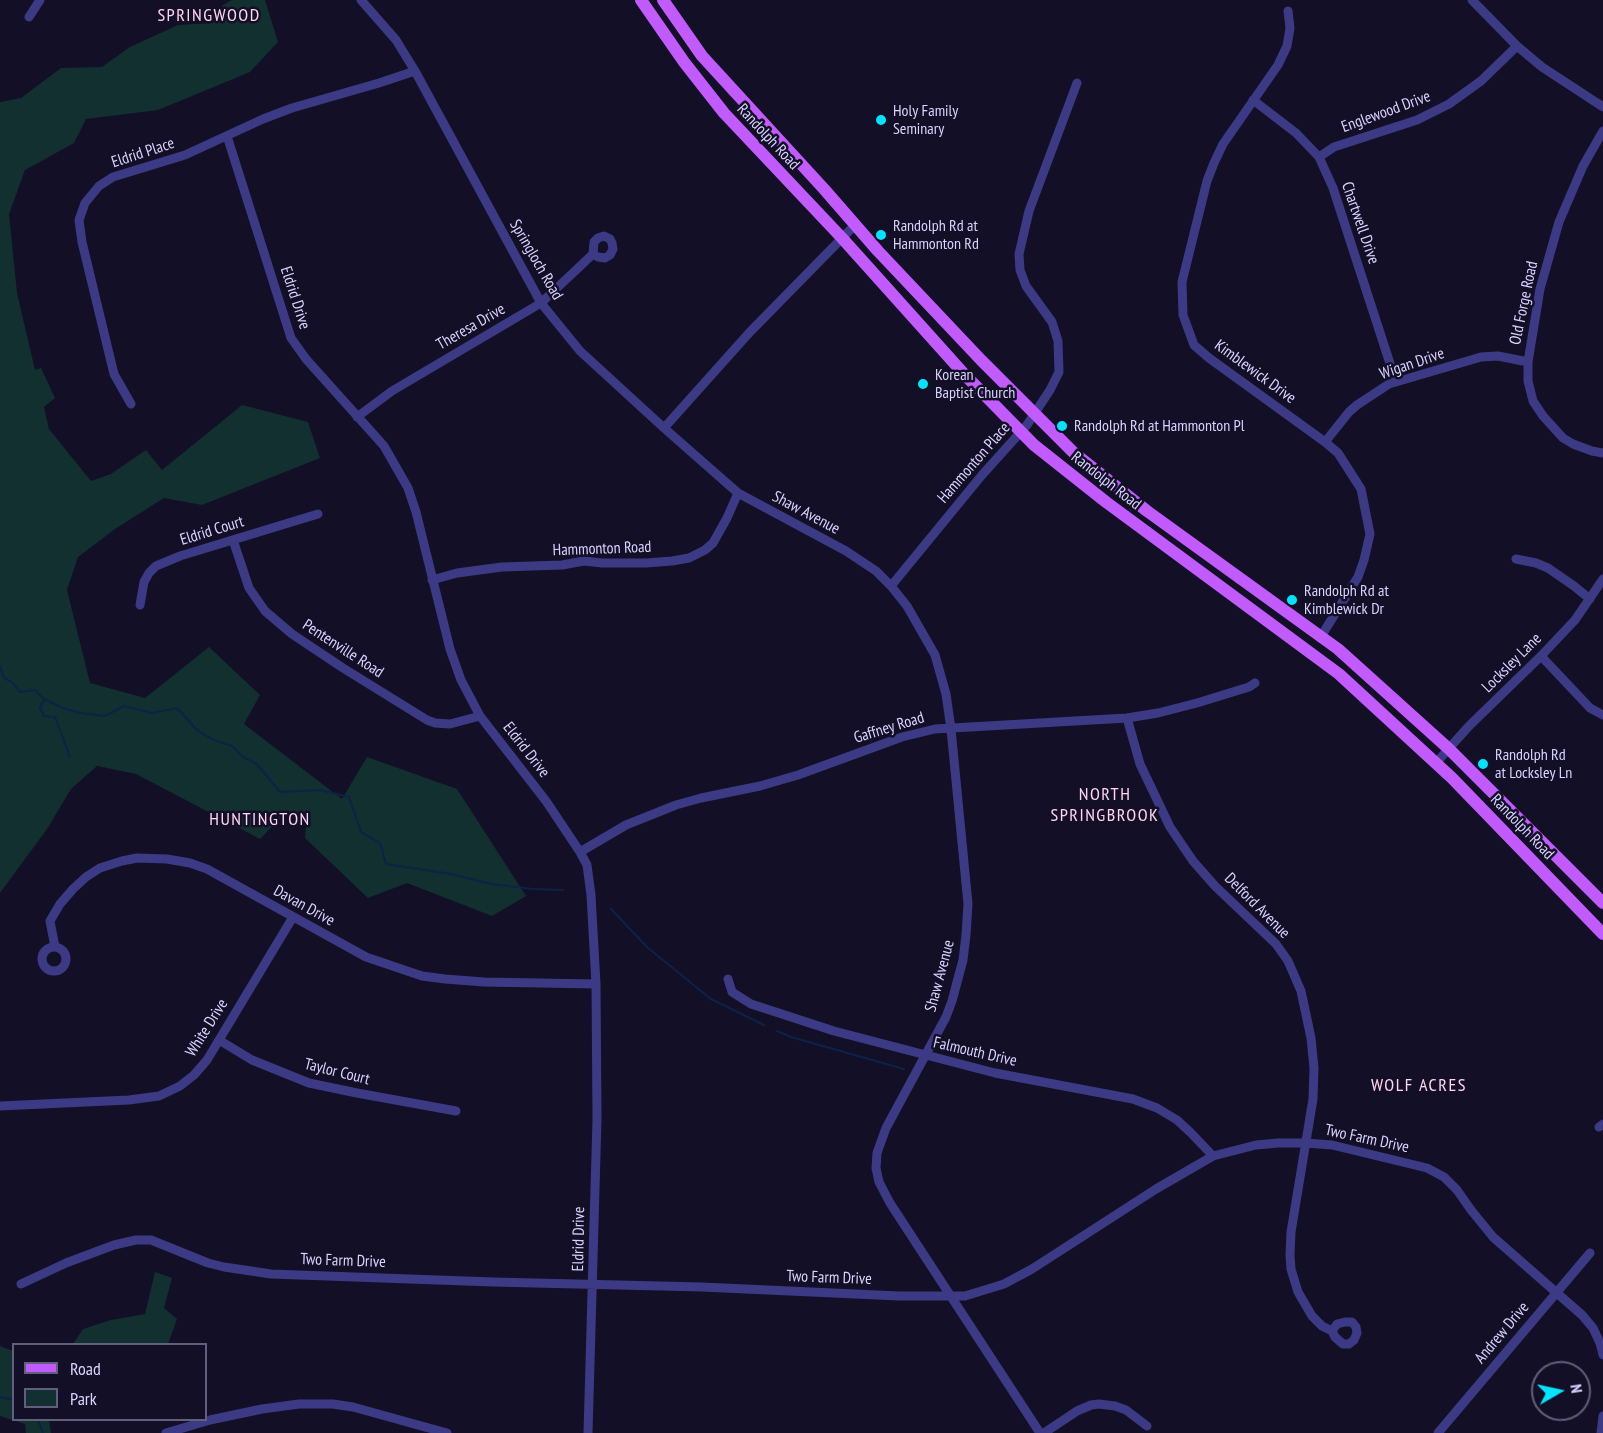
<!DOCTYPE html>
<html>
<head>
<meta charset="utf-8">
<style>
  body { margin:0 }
  #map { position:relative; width:1603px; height:1433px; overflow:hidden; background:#130f26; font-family:"PT Sans Narrow",sans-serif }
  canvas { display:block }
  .legend { position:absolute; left:12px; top:1343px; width:195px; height:78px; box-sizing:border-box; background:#130f26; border:2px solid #625e7d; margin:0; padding:8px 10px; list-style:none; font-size:18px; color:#d9d4ff }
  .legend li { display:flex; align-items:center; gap:12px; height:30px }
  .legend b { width:30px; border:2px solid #625e7d }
  .north { position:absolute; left:1531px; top:1361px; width:60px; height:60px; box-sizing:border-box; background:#130f26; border:2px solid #625e7d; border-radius:50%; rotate:81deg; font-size:16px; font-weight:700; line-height:24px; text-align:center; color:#d9d4ff }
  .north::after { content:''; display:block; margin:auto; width:21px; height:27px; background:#00e5ff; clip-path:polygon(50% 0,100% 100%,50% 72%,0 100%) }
</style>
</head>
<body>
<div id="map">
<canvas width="1603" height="1433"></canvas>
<ul class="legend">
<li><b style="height:8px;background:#c25bff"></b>Road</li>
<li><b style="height:16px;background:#12302f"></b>Park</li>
</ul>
<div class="north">N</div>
</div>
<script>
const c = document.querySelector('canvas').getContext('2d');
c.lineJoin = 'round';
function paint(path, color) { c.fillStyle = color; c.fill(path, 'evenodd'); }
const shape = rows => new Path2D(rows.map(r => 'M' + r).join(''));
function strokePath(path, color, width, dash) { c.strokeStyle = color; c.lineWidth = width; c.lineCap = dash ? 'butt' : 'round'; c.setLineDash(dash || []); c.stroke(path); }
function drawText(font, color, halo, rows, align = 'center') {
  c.font = font + ' "PT Sans Narrow",sans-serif'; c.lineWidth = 5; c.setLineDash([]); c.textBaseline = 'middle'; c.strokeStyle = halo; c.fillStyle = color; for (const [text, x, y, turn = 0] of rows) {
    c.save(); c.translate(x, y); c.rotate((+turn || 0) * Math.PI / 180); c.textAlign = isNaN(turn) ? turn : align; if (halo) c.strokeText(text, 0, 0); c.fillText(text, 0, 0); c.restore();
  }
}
paint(shape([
  [232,0,265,0,278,42,250,72,158,110,86,119,74,143,25,170,9,214,17,293,35,370,41,368,55,398,44,407,49,429,91,481,111,474,146,450,162,470,242,405,308,422,320,458,202,505,164,498,115,529,78,557,67,590,90,683,145,698,209,647,260,695,244,724,342,799,367,757,457,789,526,896,492,916,407,883,368,898,305,838,306,825,286,812,260,839,136,774,97,766,71,789,47,829,0,893,0,102,21,98,61,68,102,67,130,47,178,25,213,23,223,5],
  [155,1272,172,1278,164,1308,177,1319,168,1344,73,1344,83,1329,111,1320,145,1314],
  [0,1346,13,1351,14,1420,49,1420,51,1433,26,1433,25,1424,0,1416]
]), '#12302f');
strokePath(shape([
  [0,666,4,678,13,683,20,692,35,690,44,699,40,708,44,716,55,717,70,757],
  [44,699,63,708,80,713,105,716,124,706,152,713,177,708,198,731,214,740,232,746,243,757,257,764,280,792,320,790,349,797,361,832,380,843,386,864,451,874,491,884,533,889,563,890],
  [611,909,648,948,711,999,764,1025],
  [777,1031,791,1037,904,1069],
  [0,1397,14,1400],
  [38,1420,43,1433]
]), '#0c2248', 2);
strokePath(shape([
  [361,0,396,40,415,71,541,303,580,351,664,428,738,493,846,551,876,571,891,586,907,606,935,655,946,694,951,729,968,904,966,935,963,960,952,1001,946,1017,886,1128,877,1153,876,1168,879,1182,890,1203,1040,1433],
  [1472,0,1517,46,1542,67,1603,107],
  [1288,11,1290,28,1287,46,1278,65,1223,144,1214,163,1207,181,1182,282,1183,315,1194,345,1209,358,1325,442,1338,453,1361,489,1370,534,1364,560,1358,577,1320,638],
  [29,17,40,0],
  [1253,100,1296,133,1319,157,1333,188,1396,382],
  [1603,131,1583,166,1559,222,1540,289,1528,362,1528,381,1533,401,1543,416,1563,438,1573,444,1592,451,1603,453],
  [227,136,291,338,306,359,384,446,408,488,416,512,450,649,461,680,480,716,546,801,580,852,587,865,591,895,596,984,597,1119,588,1433],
  [1319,157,1334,147,1417,120,1449,104,1481,81,1517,46],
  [131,404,114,374,82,242,79,220,85,203,99,186,113,177,185,155,263,119,292,108,379,83,415,71],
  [357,417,392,391,541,303,593,254,598,257,605,258,610,255,613,249,612,243,610,239,604,236,598,238,594,242,593,254],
  [664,428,749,333,850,230,856,226],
  [1325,442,1349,412,1357,405,1389,384,1481,357,1498,356,1528,362],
  [233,540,249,588,265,611,292,634,343,668,427,720,435,723,450,724,480,716],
  [1516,559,1536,563,1548,568,1574,586,1590,599],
  [432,580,457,573,502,567,562,565,584,561,602,563,646,563,672,561,689,558,705,550,713,543,727,518,738,493],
  [891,586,982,475,1027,425,1050,390,1059,372,1058,341,1052,322,1026,286,1020,270,1019,254,1029,211,1077,83],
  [140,605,144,582,149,573,156,566,180,556,318,514],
  [1541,656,1590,708,1603,715],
  [1127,718,1140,764,1170,827,1193,861,1215,886,1276,944,1288,961,1301,991,1311,1038,1314,1068,1313,1099,1291,1232,1290,1255,1291,1269,1298,1292,1312,1316,1322,1326,1332,1331,1335,1337,1343,1344,1349,1344,1354,1340,1357,1333,1356,1327,1352,1322,1345,1322,1337,1324,1332,1331],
  [1436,763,1469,726,1541,656,1575,620,1603,579],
  [580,852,626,825,676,805,701,798,760,786,798,775,902,737,935,729,1127,718,1158,713,1197,703,1249,687,1255,683],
  '42 959a12 12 0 1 1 24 0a12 12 0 1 1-24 0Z',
  [55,947,50,921,60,904,73,889,86,877,100,868,122,861,137,858,167,859,190,863,207,869,366,957,422,976,445,979,484,982,596,984],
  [728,979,732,992,751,1004,834,1031,995,1073,1133,1099,1157,1108,1177,1120,1191,1133,1213,1156],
  [219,1040,252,1060,309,1083,357,1093,456,1111],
  [0,1106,129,1100,159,1096,180,1086,194,1075,207,1060,293,917],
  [1599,1127,1603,1124],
  [21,1284,66,1263,114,1245,136,1240,151,1240,208,1263,224,1267,271,1274,493,1282,702,1287,899,1296,965,1296,1004,1284,1032,1269,1156,1189,1213,1156,1256,1145,1278,1143,1306,1143,1332,1145,1427,1168,1444,1177,1457,1190,1471,1210,1493,1237,1582,1315,1593,1328,1600,1343,1603,1355],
  [166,1433,210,1420,262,1409,299,1404,333,1404,353,1407,447,1433],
  [1044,1433,1077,1411,1091,1405,1099,1404,1115,1406,1126,1410,1147,1426],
  [1438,1433,1590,1253],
  [1601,1433,1603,1416]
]), '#3d3a85', 9);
strokePath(shape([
  [641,0,684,62,724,113,842,238,964,374,1034,445,1106,502,1339,674,1452,778,1603,934],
  [663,0,702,56,824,189,878,251,981,360,1074,453,1147,511,1338,649,1449,749,1603,903]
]), '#c25bff', 12);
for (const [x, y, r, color] of [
  [881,120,6,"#00e5ff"],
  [881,235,6,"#00e5ff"],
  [923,384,6,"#00e5ff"],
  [1062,426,6,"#00e5ff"],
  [1292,600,6,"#00e5ff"],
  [1483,764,6,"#00e5ff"]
]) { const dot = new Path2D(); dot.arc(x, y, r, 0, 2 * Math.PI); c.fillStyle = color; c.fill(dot); strokePath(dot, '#130f26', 2); }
drawText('16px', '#d9d4ff', '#130f26', [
  ["Holy Family",893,111],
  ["Seminary",893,129],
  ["Randolph Rd at",893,226],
  ["Hammonton Rd",893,244],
  ["Korean",935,375],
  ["Baptist Church",935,393],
  ["Randolph Rd at Hammonton Pl",1074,426],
  ["Randolph Rd at",1304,591],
  ["Kimblewick Dr",1304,609],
  ["Randolph Rd",1495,755],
  ["at Locksley Ln",1495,773]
], 'left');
drawText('16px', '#d9d4ff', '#130f26', [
  ["Englewood Drive",1386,112,-20],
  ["Randolph Road",768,137,47],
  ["Eldrid Place",143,153,-18],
  ["Chartwell Drive",1360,223,71],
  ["Springloch Road",536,260,60],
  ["Eldrid Drive",295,298,72],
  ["Old Forge Road",1524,303,-78],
  ["Theresa Drive",471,327,-30],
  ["Wigan Drive",1412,364,-19],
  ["Kimblewick Drive",1255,372,36],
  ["Hammonton Place",974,463,-49],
  ["Randolph Road",1106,481,38],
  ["Shaw Avenue",806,513,28],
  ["Eldrid Court",212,531,-17],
  ["Hammonton Road",602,549,-2],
  ["Pentenville Road",343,649,33],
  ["Locksley Lane",1512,663,-45],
  ["Gaffney Road",889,728,-17],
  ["Eldrid Drive",526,750,52],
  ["Randolph Road",1522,827,46],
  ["Davan Drive",304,906,29],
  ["Delford Avenue",1257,906,45],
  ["Shaw Avenue",940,976,-75],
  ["White Drive",207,1028,-58],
  ["Falmouth Drive",975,1052,13],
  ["Taylor Court",337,1072,14],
  ["Two Farm Drive",1367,1139,12],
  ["Eldrid Drive",579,1239,-89],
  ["Two Farm Drive",343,1261,2],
  ["Two Farm Drive",829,1278,2],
  ["Andrew Drive",1502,1333,-50]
]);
c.letterSpacing = '1.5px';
drawText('18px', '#ffd6f0', '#130f26', [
  ["SPRINGWOOD",209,16],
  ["NORTH",1105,795],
  ["SPRINGBROOK",1105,816],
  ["HUNTINGTON",260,820],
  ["WOLF ACRES",1419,1086]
]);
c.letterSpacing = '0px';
</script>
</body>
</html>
